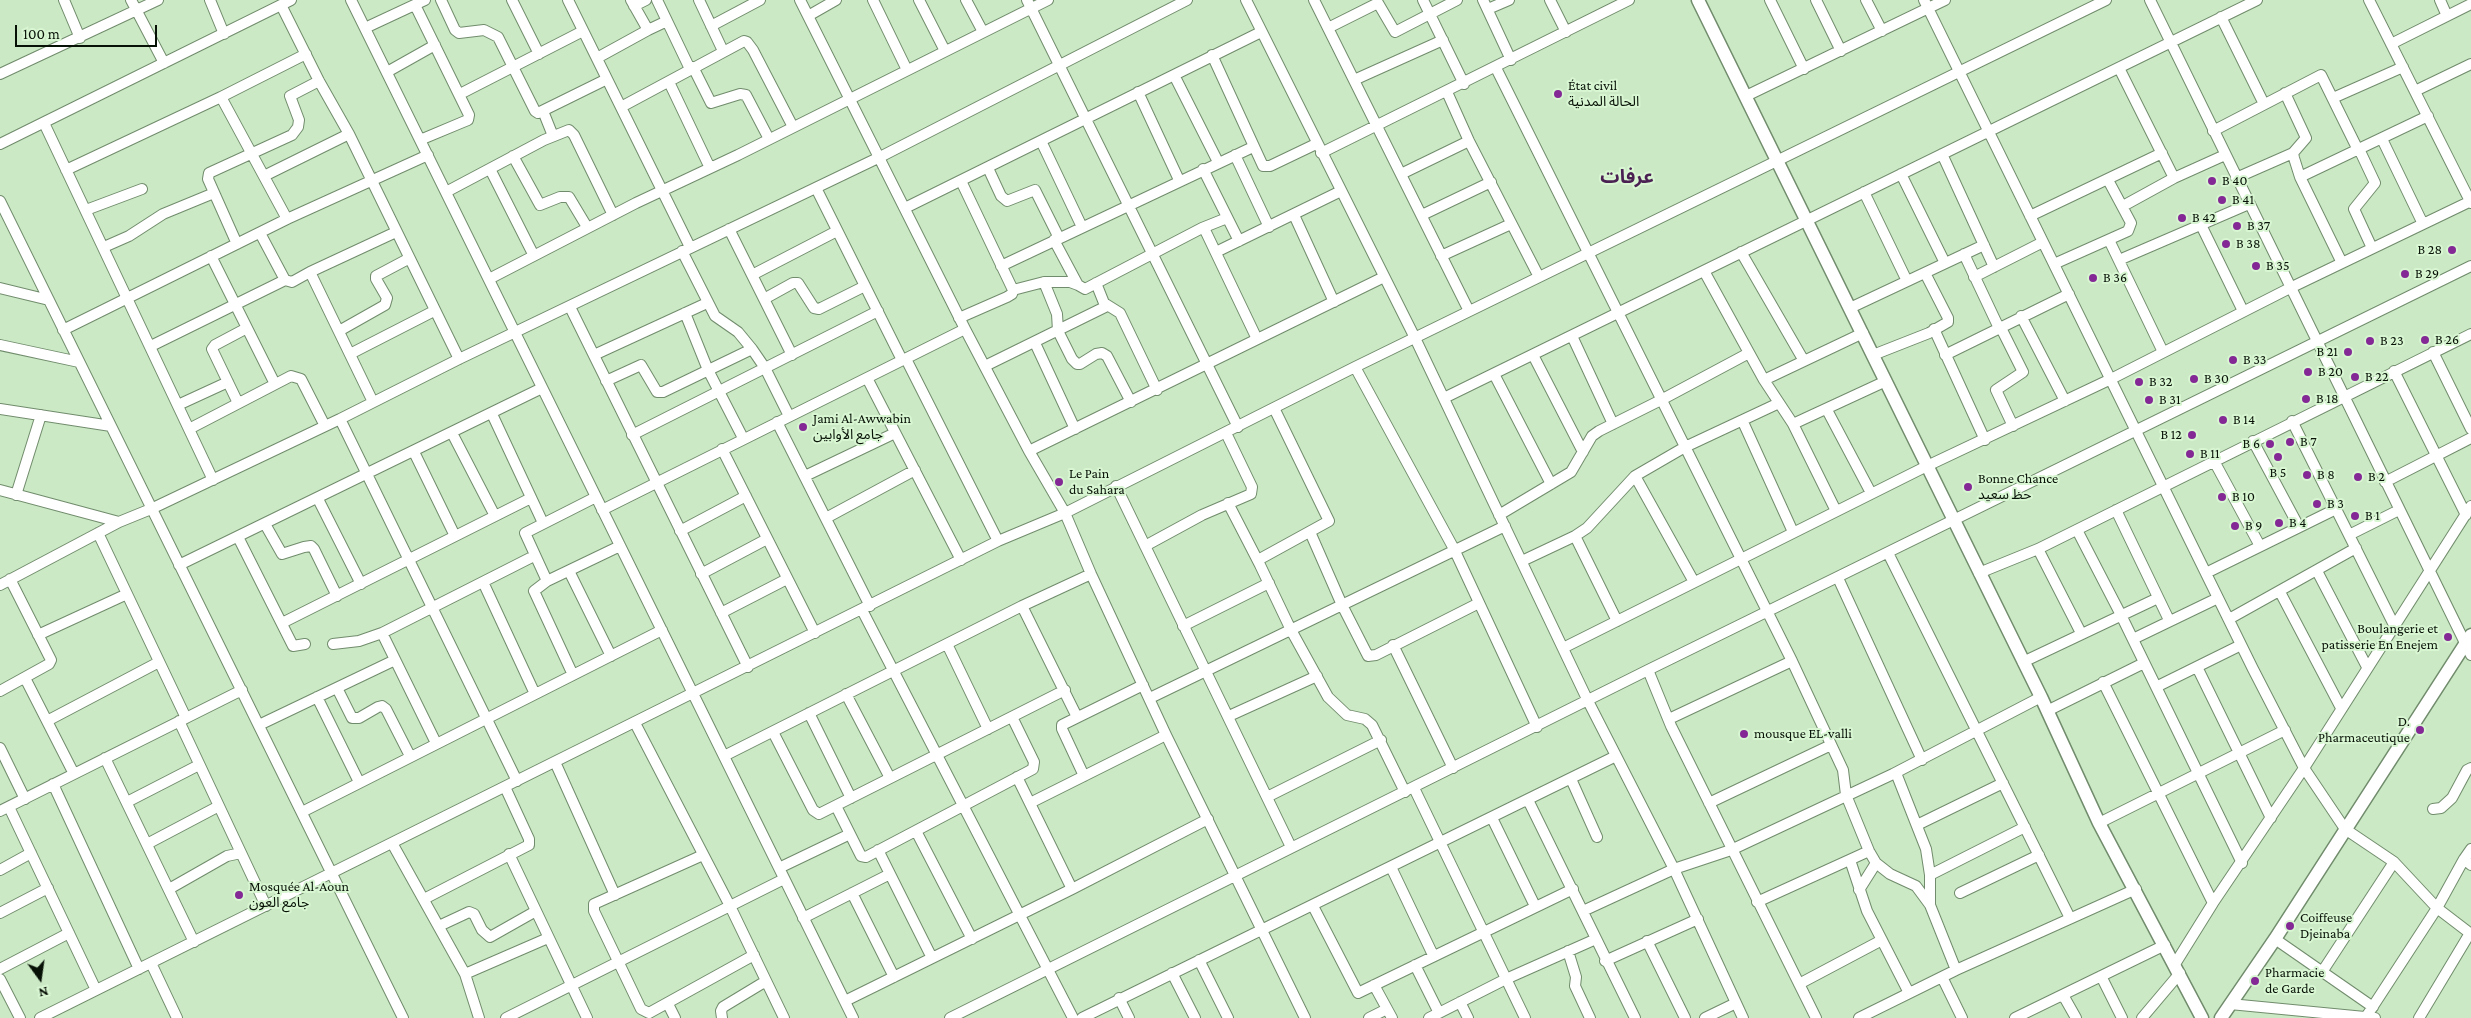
<!DOCTYPE html>
<html>
<head>
<meta charset="utf-8">
<style>
  body { margin:0 }
  #map { position:relative; width:2471px; height:1018px; overflow:hidden; background:#cbe9c5; font-family:"Crimson Pro",serif }
  canvas { display:block }
  .north { position:absolute; left:15px; top:953px; width:50px; height:50px; -webkit-text-stroke:4px #d8f6d2; paint-order:stroke; rotate:166deg; font-size:14px; font-weight:700; line-height:20px; text-align:center; color:#071106 }
  .north::after { content:''; display:block; margin:auto; width:18px; height:22px; background:#071106; clip-path:polygon(50% 0,100% 100%,50% 72%,0 100%) }
  .scale { position:absolute; left:15px; top:25px; width:142px; height:22px; box-sizing:border-box; border:2px solid #071106; border-top:0; padding-left:6px; font-size:15px; line-height:18px; white-space:nowrap; color:#071106; -webkit-text-stroke:4px #d8f6d2; paint-order:stroke }
</style>
</head>
<body>
<div id="map">
<canvas width="2471" height="1018"></canvas>
<div class="north">N</div>
<div class="scale">100 m</div>
</div>
<script>
const c = document.querySelector('canvas').getContext('2d');
c.lineJoin = 'round';
const shape = rows => new Path2D(rows.map(r => 'M' + r).join(''));
function strokePath(path, color, width, dash) { c.strokeStyle = color; c.lineWidth = width; c.lineCap = dash ? 'butt' : 'round'; c.setLineDash(dash || []); c.stroke(path); }
function drawText(font, color, halo, rows, align = 'center') {
  c.font = font + ' "Crimson Pro","Noto Sans Arabic",serif'; c.lineWidth = 4; c.setLineDash([]); c.textBaseline = 'middle'; c.strokeStyle = halo; c.fillStyle = color; for (const [text, x, y, turn = 0] of rows) {
    c.save(); c.translate(x, y); c.rotate((+turn || 0) * Math.PI / 180); c.textAlign = isNaN(turn) ? turn : align; if (halo) c.strokeText(text, 0, 0); c.fillText(text, 0, 0); c.restore();
  }
}
const minor = shape([
  [64,0,80,38],
  [131,0,164,63],
  [210,0,224,34],
  [351,0,853,1018],
  [441,0,455,30,459,33,484,30,498,37,535,111,538,113,607,79],
  [512,0,539,54],
  [568,0,690,247],
  [657,0,690,69],
  [699,0,723,51],
  [800,0,965,329,1029,451,1065,513,1091,574,1166,735,1305,1018],
  [873,0,907,70],
  [919,0,945,51],
  [966,0,983,32],
  [1027,0,1238,427],
  [1246,0,1415,338,1588,701,1674,869,1743,1018],
  [1314,0,1469,311],
  [1423,0,1464,84],
  [1483,0,1511,60],
  [1550,0,1566,32],
  [1770,0,1804,69],
  [1816,0,1841,51],
  [1866,0,1882,31],
  [1924,0,2253,669,2304,768,2345,829,2394,862,2437,908,2471,934],
  [2150,0,2471,655],
  [2369,0,2471,203],
  [2440,0,2447,16],
  [281,5,319,81,349,134,459,359],
  [415,5,469,115,468,120,463,122,420,140],
  [634,6,646,0],
  [1488,9,1509,0],
  [808,16,836,0],
  [2221,17,2264,104],
  [711,26,760,0],
  [365,28,425,0],
  [1328,28,1378,3,1395,32,1457,0],
  [648,30,667,21],
  [2391,44,2471,4],
  [1212,55,1263,166,1270,166,1316,144],
  [597,58,648,30,631,0],
  [693,67,711,103,740,94,746,95,769,139],
  [1496,68,1792,661,1843,770,1846,795,1869,851,1876,863,1890,874,1916,886,1930,905],
  [2119,68,2174,178],
  [387,72,435,45],
  [0,74,158,0],
  [1174,75,1218,162],
  [1354,80,1443,40],
  [669,82,710,168],
  [2415,91,2471,64],
  [1138,92,1179,180],
  [1447,92,1469,141,1539,277],
  [2285,93,2306,138,2293,153,2294,158,2300,177,2342,263],
  [460,94,583,31],
  [1746,96,1945,0],
  [221,97,287,219],
  [2333,98,2403,67],
  [621,107,744,41,747,42,753,50,793,127],
  [543,111,553,136],
  [44,123,213,480],
  [2213,131,2321,75,2358,150],
  [2382,139,2423,224],
  [1041,141,1082,227],
  [0,144,291,0],
  [2359,149,2375,183,2354,209,2372,248],
  [1321,153,1629,0],
  [1942,154,1994,267],
  [1235,155,1269,227],
  [513,156,540,205,560,197,569,197,587,227],
  [988,168,1001,196,1007,201,1035,190,1059,238],
  [490,169,533,254],
  [1203,169,1239,241],
  [66,170,221,97,306,54],
  [1401,174,1469,141],
  [1901,174,1945,263],
  [264,176,349,134],
  [2300,177,2428,116],
  [2236,178,2293,153],
  [816,188,902,360],
  [446,192,544,140,569,130,574,135,613,215],
  [1864,192,1907,281],
  [0,201,403,1018],
  [2123,206,2174,178,2225,155],
  [905,208,1261,32],
  [86,210,142,189],
  [1294,215,1334,302],
  [1422,215,1491,182],
  [2030,216,2162,153],
  [2201,225,2243,311],
  [1204,228,1257,339],
  [729,229,792,355],
  [260,233,285,280,292,282,310,272],
  [1054,240,1078,285,1085,289,1202,228,1227,218],
  [2109,240,2163,352],
  [237,244,208,179,209,173,292,135,298,127,299,120,290,96,319,81],
  [104,247,129,236,163,214,214,193],
  [682,251,715,316,738,332,752,349,765,368,789,416],
  [1216,252,1341,191],
  [1741,252,1804,361],
  [1964,254,1998,326],
  [211,256,275,384],
  [1441,256,1511,224],
  [2119,260,2249,204],
  [2054,264,2128,231,2131,223,2108,180],
  [1001,266,1253,147],
  [1704,271,1764,380,1793,424,1836,511],
  [752,275,837,231],
  [1974,277,2043,242],
  [489,279,636,203,738,155,1048,0],
  [1044,282,1057,314,1058,331,1072,359,1077,364,1080,364,1096,354,1102,353,1107,356,1131,402],
  [1096,283,1104,303,1120,313,1157,390],
  [0,288,49,300],
  [1013,290,1044,282,1070,282,1078,285],
  [764,299,793,283,798,283,814,308,819,309,865,286],
  [570,307,748,667],
  [1850,308,1984,245],
  [685,313,708,370,743,438],
  [2021,316,2065,401],
  [959,318,1007,297,1012,294,1013,290,961,181],
  [2000,326,2023,372,1996,390,2013,426],
  [1934,329,1985,440],
  [63,330,287,219,428,155],
  [339,331,385,305,387,298,376,279,376,276,408,259],
  [1572,336,1613,424],
  [1035,343,1075,429],
  [0,345,79,362],
  [151,346,285,280],
  [2433,352,2471,429],
  [350,354,434,311],
  [594,355,707,303],
  [1533,355,1583,452],
  [1873,355,1929,333,1948,322,1948,318,1925,273],
  [1945,355,2069,294],
  [906,359,998,541],
  [985,366,1107,306],
  [1355,367,1454,549,1537,727],
  [2394,371,2466,515],
  [1494,374,1551,484],
  [867,378,961,560],
  [1764,380,1863,333],
  [606,381,641,365,657,392,663,392,752,349],
  [1444,398,2257,0],
  [373,402,310,272,396,232],
  [238,403,212,349,215,345,247,328],
  [178,405,228,382],
  [0,409,111,426],
  [1827,410,1871,493],
  [492,414,543,523],
  [340,419,517,781],
  [2292,421,2394,625],
  [777,422,870,606],
  [1743,422,1793,532],
  [1793,424,1886,381],
  [189,429,291,376,301,379,325,426],
  [452,433,495,516],
  [632,435,878,311],
  [2253,441,2299,527],
  [722,449,815,633],
  [1029,451,1384,277],
  [414,452,455,536],
  [2214,461,2260,546],
  [805,476,895,433],
  [1635,476,1694,582],
  [2385,482,2471,438],
  [1116,486,1291,847],
  [0,490,119,522],
  [16,495,41,415],
  [318,499,361,584],
  [1228,503,1260,565,1291,630,1328,697,1347,715,1365,719,1372,725,1405,792],
  [602,510,965,329],
  [2116,510,2169,620],
  [1499,515,1571,472,1592,436,1599,431,1661,400,1749,353],
  [826,518,915,470],
  [265,524,282,554,304,547,311,546,314,549,337,596],
  [2077,530,2121,615,2242,863],
  [680,531,746,496],
  [1310,532,1342,605,1368,656,1376,655,1479,603],
  [98,533,186,718],
  [2349,535,2399,510],
  [1575,536,1617,621],
  [238,537,293,646,305,644],
  [1145,546,1202,515,1251,494,1252,487,1226,433],
  [2038,549,2081,633],
  [1888,553,2070,918],
  [1258,560,1329,521,1274,408],
  [1522,561,1575,536,1587,528,1635,476,1685,447,1779,403],
  [179,565,542,388],
  [569,571,611,656],
  [2317,571,2367,667],
  [1979,573,2038,549,2471,334],
  [2206,573,2336,509],
  [701,574,767,539],
  [1838,578,1922,760],
  [547,581,525,533,596,497],
  [483,582,535,694],
  [0,585,119,522,151,509,340,419,459,359,880,157,1187,0],
  [2280,592,2341,708],
  [1022,606,1077,717],
  [862,610,1073,1018],
  [721,613,787,579],
  [2229,619,2356,548],
  [282,623,531,498],
  [1183,626,1269,583],
  [382,633,436,743],
  [38,635,127,594],
  [2133,639,2218,598],
  [333,644,359,641,382,633,534,556],
  [947,644,988,729],
  [1393,645,1453,768],
  [1563,648,1927,466,2111,379,2290,288,2471,201],
  [2023,662,2158,598],
  [2197,667,2271,818],
  [1648,670,1671,726,1816,1018],
  [573,675,534,591,547,581,620,546],
  [25,678,74,774],
  [2103,682,2213,903],
  [2156,687,2241,645],
  [337,688,352,718,359,718,378,707,382,706,386,709,410,756],
  [0,691,49,664,51,660,10,579],
  [846,694,890,778],
  [317,697,359,782],
  [1150,698,1505,526],
  [2047,711,2144,663],
  [809,713,851,798],
  [1229,716,1317,676],
  [1669,719,1792,661],
  [47,721,159,662],
  [179,721,266,906],
  [635,723,730,906,784,1018],
  [259,725,395,660],
  [773,732,813,810,819,814,1065,690],
  [0,748,25,799],
  [724,756,1022,606,1091,574],
  [105,758,194,942],
  [555,762,615,895],
  [1896,773,1926,849,1930,875,1930,905,1956,970],
  [1084,776,1062,729,1062,725,1143,685],
  [1017,777,1072,889],
  [1571,779,1597,837],
  [53,784,139,969],
  [1414,788,1525,1018],
  [1267,797,1381,740],
  [1528,800,1635,1018],
  [127,802,199,765],
  [1030,803,1166,735],
  [1709,803,1831,745],
  [836,806,861,856,866,857,1033,769,1034,762,1012,717],
  [9,807,96,990],
  [2433,809,2441,808,2452,798,2467,770,2471,768],
  [0,811,242,690],
  [302,812,662,630],
  [1492,818,1535,906],
  [2099,823,2285,730],
  [1917,825,2003,783],
  [916,831,972,939],
  [392,843,465,974,479,1018],
  [147,844,219,806],
  [2471,849,2464,859,2471,865],
  [878,850,932,958],
  [509,854,587,1018],
  [703,855,594,904,594,911,641,1009,649,1013,754,955],
  [1850,860,1867,911,1909,993],
  [1391,867,1433,955],
  [779,868,850,834],
  [0,870,31,853],
  [1930,875,2025,827],
  [169,889,227,856,241,853],
  [1859,890,1876,863],
  [852,893,894,977],
  [1960,893,2039,855],
  [424,899,529,845,529,839,505,787],
  [1757,902,1869,851],
  [1313,906,1358,993,1573,889],
  [1583,911,1674,869,1731,850,1893,774,2041,697],
  [0,913,48,888],
  [803,918,890,874],
  [439,926,469,912,474,914,482,930,490,937,536,911],
  [2275,939,2373,1007],
  [1647,941,1685,1018],
  [1568,951,1576,977,1575,986,1590,1018],
  [1199,960,1228,1018],
  [1605,961,1698,919],
  [151,963,177,1018],
  [2175,964,2213,903,2304,768,2471,506],
  [1415,965,1439,1013],
  [0,969,69,933],
  [2322,972,2394,862],
  [1172,973,1195,1018],
  [465,974,548,938],
  [2101,976,2122,1018],
  [1942,977,1962,1018],
  [0,979,20,1018],
  [1799,984,1882,940],
  [1374,985,1392,1018],
  [2063,995,2076,1018],
  [1119,998,1129,1018],
  [845,1001,1072,889,1208,819],
  [1460,1002,1468,1018],
  [668,1004,675,1018],
  [2230,1004,2375,1018],
  [2366,1017,2437,908,2464,859],
  [40,1018,998,541,1065,513,1355,367,2106,0],
  [506,1018,784,879],
  [722,1018,721,1011,723,1007,766,981],
  [950,1018,1648,670,2471,266],
  [1082,1018,1616,756],
  [1369,1018,1387,1009],
  [1429,1018,1506,979,1596,939],
  [1705,1018,1736,1003],
  [1859,1018,1956,970,2136,889],
  [2015,1018,2165,945],
  [2142,1018,2180,973],
  [2419,1018,2470,933]
]);
const tertiary = shape([
  [1698,0,2041,697,2099,823,2202,1018],
  [2221,1018,2275,939,2471,635]
]);
strokePath(minor, '#718c6c', 12);
strokePath(tertiary, '#718c6c', 15);
strokePath(minor, '#fff', 10);
strokePath(tertiary, '#fff', 12);
for (const [x, y, r, color] of [
  [1558,94,5,"#832895"],
  [2212,181,5,"#832895"],
  [2222,200,5,"#832895"],
  [2182,218,5,"#832895"],
  [2237,226,5,"#832895"],
  [2226,244,5,"#832895"],
  [2452,250,5,"#832895"],
  [2256,266,5,"#832895"],
  [2405,274,5,"#832895"],
  [2093,278,5,"#832895"],
  [2425,340,5,"#832895"],
  [2370,341,5,"#832895"],
  [2348,352,5,"#832895"],
  [2233,360,5,"#832895"],
  [2308,372,5,"#832895"],
  [2355,377,5,"#832895"],
  [2194,379,5,"#832895"],
  [2139,382,5,"#832895"],
  [2306,399,5,"#832895"],
  [2149,400,5,"#832895"],
  [2223,420,5,"#832895"],
  [803,427,5,"#832895"],
  [2192,435,5,"#832895"],
  [2290,442,5,"#832895"],
  [2270,444,5,"#832895"],
  [2190,454,5,"#832895"],
  [2278,457,5,"#832895"],
  [2307,475,5,"#832895"],
  [2358,477,5,"#832895"],
  [1059,482,5,"#832895"],
  [1968,487,5,"#832895"],
  [2222,497,5,"#832895"],
  [2317,504,5,"#832895"],
  [2355,516,5,"#832895"],
  [2279,523,5,"#832895"],
  [2235,526,5,"#832895"],
  [2448,637,5,"#832895"],
  [2420,730,5,"#832895"],
  [1744,734,5,"#832895"],
  [239,895,5,"#832895"],
  [2290,926,5,"#832895"],
  [2255,981,5,"#832895"]
]) { const dot = new Path2D(); dot.arc(x, y, r, 0, 2 * Math.PI); c.fillStyle = color; c.fill(dot); strokePath(dot, '#d8f6d2', 2); }
drawText('14px', '#071106', '#d8f6d2', [
  ["État civil",1568,86],
  ["الحالة المدنية",1568,102],
  ["B 40",2222,181],
  ["B 41",2232,200],
  ["B 42",2192,218],
  ["B 37",2247,226],
  ["B 38",2236,244],
  ["B 28",2442,250,"right"],
  ["B 35",2266,266],
  ["B 29",2415,274],
  ["B 36",2103,278],
  ["B 26",2435,340],
  ["B 23",2380,341],
  ["B 21",2338,352,"right"],
  ["B 33",2243,360],
  ["B 20",2318,372],
  ["B 22",2365,377],
  ["B 30",2204,379],
  ["B 32",2149,382],
  ["B 18",2316,399],
  ["B 31",2159,400],
  ["Jami Al-Awwabin",813,419],
  ["جامع الأوابين",813,435],
  ["B 14",2233,420],
  ["B 12",2182,435,"right"],
  ["B 7",2300,442],
  ["B 6",2260,444,"right"],
  ["B 11",2200,454],
  ["B 5",2278,473,"center"],
  ["Le Pain",1069,474],
  ["du Sahara",1069,490],
  ["B 8",2317,475],
  ["B 2",2368,477],
  ["Bonne Chance",1978,479],
  ["حظ سعيد",1978,495],
  ["B 10",2232,497],
  ["B 3",2327,504],
  ["B 1",2365,516],
  ["B 4",2289,523],
  ["B 9",2245,526],
  ["Boulangerie et",2438,629,"right"],
  ["patisserie En Enejem",2438,645,"right"],
  ["D.",2410,722,"right"],
  ["Pharmaceutique",2410,738,"right"],
  ["mousque EL-valli",1754,734],
  ["Mosquée Al-Aoun",249,887],
  ["جامع العون",249,903],
  ["Coiffeuse",2300,918],
  ["Djeinaba",2300,934],
  ["Pharmacie",2265,973],
  ["de Garde",2265,989]
], 'left');
drawText('bold 19px', '#4b2053', '#d8f6d2', [
  ["عرفات",1627,177]
]);
</script>
</body>
</html>
